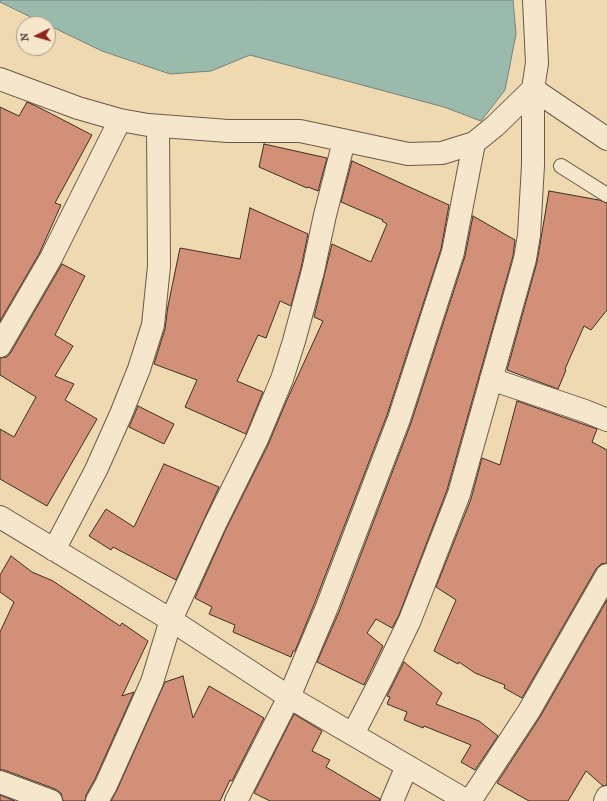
<!DOCTYPE html>
<html>
<head>
<meta charset="utf-8">
<style>
  body { margin:0 }
  #map { position:relative; width:607px; height:801px; overflow:hidden; background:#efd9b0; font-family:"IM FELL French Canon",serif }
  canvas { display:block }
  .north { position:absolute; left:16px; top:16px; width:40px; height:40px; box-sizing:border-box; background:#f5e6cc; border:1px solid #ac9c89; border-radius:50%; rotate:265deg; font-size:11px; font-weight:700; line-height:16px; text-align:center; color:#3f2e25 }
  .north::after { content:''; display:block; margin:auto; width:14px; height:18px; background:#8f2418; clip-path:polygon(50% 0,100% 100%,50% 72%,0 100%) }
</style>
</head>
<body>
<div id="map">
<canvas width="607" height="801"></canvas>
<div class="north">N</div>
</div>
<script>
const c = document.querySelector('canvas').getContext('2d');
c.lineJoin = 'round';
function paint(path, color) { c.fillStyle = color; c.fill(path, 'evenodd'); }
const shape = rows => new Path2D(rows.map(r => 'M' + r).join(''));
function strokePath(path, color, width, dash) { c.strokeStyle = color; c.lineWidth = width; c.lineCap = dash ? 'butt' : 'round'; c.setLineDash(dash || []); c.stroke(path); }
const water = shape([
  [0,0,513,0,516,34,505,90,481,121,444,107,250,55,211,71,170,74,102,51,48,25,48,24,45,24,0,2,0,0]
]);
paint(water, '#9abaae');
strokePath(water, '#768277', 1);
const building = shape([
  [27,102,38,107,92,135,55,203,61,205,39,254,0,321,0,107,19,116,27,102],
  [264,144,327,158,318,191,308,187,307,188,259,167,264,144],
  [352,161,449,205,441,249,387,415,315,602,295,651,293,651,291,657,233,632,235,625,209,614,212,607,195,598,226,529,268,445,286,402,323,321,314,317,332,244,371,262,387,224,382,221,383,220,341,202,352,161],
  [549,191,599,200,607,203,607,310,591,330,584,326,565,369,566,370,558,389,507,370,537,262,549,191],
  [250,208,308,234,301,268,291,306,280,301,266,338,258,335,237,381,263,392,246,434,185,407,197,380,154,364,165,329,168,306,180,248,240,259,250,208],
  [473,216,515,240,513,256,447,490,399,615,392,628,376,619,367,633,383,646,364,685,317,662,339,612,411,423,465,256,473,216],
  [62,264,85,276,55,335,73,346,55,376,74,384,65,400,97,419,47,506,0,479,0,429,14,437,36,397,0,375,0,358,7,357,11,352,62,264],
  [517,401,597,429,592,442,607,450,607,563,601,564,596,569,522,698,504,688,505,685,475,673,459,662,458,664,434,651,456,600,436,587,471,499,482,458,500,465,517,401],
  [138,406,174,424,164,444,129,427,138,406],
  [164,464,219,487,176,580,113,547,111,550,89,536,106,509,134,527,164,464],
  [11,556,32,572,53,581,120,626,122,623,148,641,122,696,134,692,95,779,86,795,85,801,63,801,61,793,55,789,4,770,0,770,0,632,14,602,0,592,0,575,11,556],
  [607,600,607,785,603,786,586,771,568,801,529,801,497,783,540,717,607,600],
  [404,662,442,693,436,704,479,721,498,736,475,770,461,762,471,745,424,726,423,728,404,720,407,712,387,704,390,697,387,696,404,662],
  [183,676,193,718,209,686,264,718,232,781,230,780,220,801,111,801,117,790,165,682,183,676],
  [294,714,322,731,312,751,330,760,326,767,380,799,380,801,270,801,254,793,294,714],
  [0,795,15,801,0,801,0,795]
]);
paint(building, '#d39078');
strokePath(building, '#3f2e25', 1);
const service = shape([
  [561,166,607,195]
]);
const minor = shape([
  [0,79,78,108,120,120,148,125,228,131,300,131,408,154,442,153,474,143,495,126,533,89,607,139],
  [0,346,51,258,120,120],
  [491,379,585,411,607,420],
  [0,517,171,620,289,697,467,801],
  [54,550,96,470,121,414,139,369,153,325,159,266,158,126],
  [353,734,383,676,410,620,459,494,525,259,529,235,533,165,533,89,537,63,534,0],
  [0,782,51,801],
  [97,801,106,785,152,682,171,620,215,524,257,439,282,379,294,341,313,271,325,215,344,141],
  [236,801,289,697,327,607,399,419,453,252,474,143],
  [392,801,407,766],
  [470,801,529,711,607,575],
  [605,801,607,797]
]);
strokePath(service, '#6b5948', 16);
strokePath(minor, '#6b5948', 24);
strokePath(service, '#f5e6cc', 14);
strokePath(minor, '#f5e6cc', 22);
</script>
</body>
</html>
